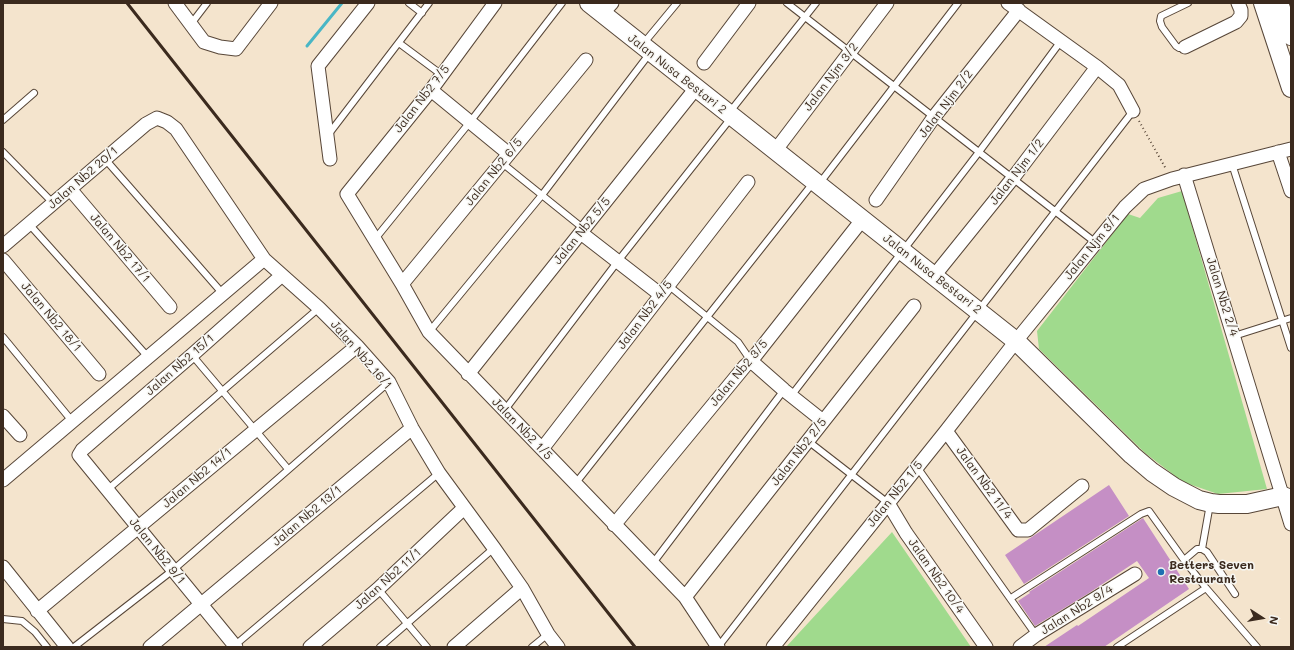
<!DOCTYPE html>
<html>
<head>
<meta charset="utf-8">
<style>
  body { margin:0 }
  #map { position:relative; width:1294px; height:650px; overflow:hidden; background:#f4e4cd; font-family:Mali,sans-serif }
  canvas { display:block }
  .frame { position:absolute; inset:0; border:4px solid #3b2a1e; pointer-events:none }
  .north { position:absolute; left:1242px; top:598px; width:40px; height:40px; -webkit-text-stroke:3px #f6f6f2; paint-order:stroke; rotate:102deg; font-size:11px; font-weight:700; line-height:16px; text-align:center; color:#3b2a1e }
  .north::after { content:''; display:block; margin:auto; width:14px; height:18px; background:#3b2a1e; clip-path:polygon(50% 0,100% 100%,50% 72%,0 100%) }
</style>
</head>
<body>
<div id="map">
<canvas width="1294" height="650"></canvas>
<div class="frame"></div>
<div class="north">N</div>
</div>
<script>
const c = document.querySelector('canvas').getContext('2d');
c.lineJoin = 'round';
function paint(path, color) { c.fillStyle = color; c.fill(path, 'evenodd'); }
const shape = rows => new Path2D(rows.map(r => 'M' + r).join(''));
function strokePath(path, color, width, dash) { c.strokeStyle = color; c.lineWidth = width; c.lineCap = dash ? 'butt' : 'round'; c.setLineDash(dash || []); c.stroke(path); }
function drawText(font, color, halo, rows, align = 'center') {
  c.font = font + ' Mali,sans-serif'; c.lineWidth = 3; c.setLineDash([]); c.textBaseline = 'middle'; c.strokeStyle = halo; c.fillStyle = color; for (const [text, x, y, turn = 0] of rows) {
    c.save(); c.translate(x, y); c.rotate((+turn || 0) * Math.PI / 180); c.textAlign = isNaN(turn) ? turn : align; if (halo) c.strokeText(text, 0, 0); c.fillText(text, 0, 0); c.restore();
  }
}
paint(shape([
  [1182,191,1267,489,1218,494,1183,482,1145,453,1039,349,1037,331,1128,214,1140,218,1158,198],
  [892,532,971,647,786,647]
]), '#a0da8d');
strokePath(shape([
  [307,46,342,3]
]), '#49b6c5', 3);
paint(shape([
  [1109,485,1129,516,1024,584,1005,555],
  [1143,518,1189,589,1104,647,1044,647,1077,625,1078,626,1149,578,1137,561,1089,593,1035,626,1018,601,1030,593,1029,592]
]), '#c58fc5');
const lane = shape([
  [409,3,422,13],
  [787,3,1096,243],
  [191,24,207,3],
  [399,43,442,75],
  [643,44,677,3],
  [1185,47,1179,48,1176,46,1162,27,1160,21,1161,16,1188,3],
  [729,113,816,3],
  [3,120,34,93],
  [328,135,429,3],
  [3,152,53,203],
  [105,159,223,294],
  [502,163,584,229],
  [1232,164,1291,348],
  [819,184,958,3],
  [29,224,148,357],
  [375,239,470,122,562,3],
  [668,285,738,342,751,361],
  [429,332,542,195,650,53],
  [1234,336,1291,318],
  [3,337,72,421],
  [192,355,288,469],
  [791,396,979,152,1061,41],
  [504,411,618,261,731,118],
  [808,441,888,503],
  [917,467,1036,635],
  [575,484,813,183],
  [107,490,319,308],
  [1202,549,1210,504],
  [1184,560,1197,549,1202,549,1207,552,1235,594],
  [653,563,784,390],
  [378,589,427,647],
  [1011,598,1141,514,1149,511,1184,560,1206,588,1257,647],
  [3,619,22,621,35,632,47,647],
  [234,646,439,473],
  [74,647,173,570,389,382],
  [380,647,494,548],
  [532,647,548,634],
  [718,647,1133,111],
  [1117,647,1206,588]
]);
const street = shape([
  [175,3,204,42,220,47,236,49,271,3],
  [495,3,431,90,347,194,402,284,429,332,685,597,718,647],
  [1008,3,1097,67,1119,85,1133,111],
  [602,14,612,3],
  [1185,47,1236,22,1241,16,1241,10,1238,3],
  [704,63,749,3],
  [431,90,509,154],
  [775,151,887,3],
  [1278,152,1291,191],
  [330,159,318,66,368,3],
  [1184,175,1291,524],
  [70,189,170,307],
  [876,200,934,117,1019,10],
  [581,233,661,295],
  [3,246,146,124,157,118,167,122,176,129,264,259,319,308,357,346,389,382,412,428,439,473,494,548,522,588,548,634,558,647],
  [3,260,99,374],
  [934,276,1013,178,1097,67],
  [402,284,586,60],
  [751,361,784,390,823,421],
  [468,374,696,88],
  [3,416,20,435],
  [946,431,1018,530,1028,530,1082,486],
  [542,449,748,182],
  [3,480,264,259],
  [888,503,906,533,986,647],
  [614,525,745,366,751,361,862,220],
  [3,567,67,647],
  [685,597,914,306],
  [37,611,357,346],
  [150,647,412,428],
  [236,647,79,455,82,450,192,355,281,276],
  [310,647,378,589,464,508],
  [454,647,522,588],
  [773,647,946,431,1016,341,1125,207,1144,189,1172,179,1291,149],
  [1020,647,1036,635,1135,574]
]);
const secondary = shape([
  [589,3,1016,341,1132,455,1152,472,1174,487,1199,500,1211,503,1219,504,1247,504,1283,496,1291,499],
  [1263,3,1291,88],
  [1279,3,1291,36]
]);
strokePath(lane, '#574638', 8);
strokePath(street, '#574638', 15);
strokePath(secondary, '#574638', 20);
strokePath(shape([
  [1139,121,1166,169]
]), '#574638', 2, [1, 3]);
strokePath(lane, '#fff', 6);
strokePath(street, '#fff', 13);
strokePath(secondary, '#fff', 18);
strokePath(shape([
  [127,3,635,647]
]), '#3b2a1e', 3);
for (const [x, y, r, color] of [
  [1161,572,4,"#1f6fb2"]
]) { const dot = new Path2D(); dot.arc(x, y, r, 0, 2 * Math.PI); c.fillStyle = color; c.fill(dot); strokePath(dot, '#f6f6f2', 1.5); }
drawText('12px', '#3b2a1e', '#f6f6f2', [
  ["Jalan Nusa Bestari 2",677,74,38],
  ["Jalan Njm 3/2",831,77,-53],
  ["Jalan Nb2 7/5",422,99,-52],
  ["Jalan Njm 2/2",946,104,-53],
  ["Jalan Nb2 6/5",494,172,-51],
  ["Jalan Njm 1/2",1017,172,-52],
  ["Jalan Nb2 20/1",83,178,-41],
  ["Jalan Nb2 5/5",582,231,-51],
  ["Jalan Njm 3/1",1092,247,-51],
  ["Jalan Nb2 17/1",120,248,50],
  ["Jalan Nusa Bestari 2",932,274,38],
  ["Jalan Nb2 2/4",1222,297,73],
  ["Jalan Nb2 4/5",645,315,-53],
  ["Jalan Nb2 18/1",51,317,50],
  ["Jalan Nb2 16/1",361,355,49],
  ["Jalan Nb2 15/1",180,365,-41],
  ["Jalan Nb2 3/5",739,373,-50],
  ["Jalan Nb2 1/5",522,429,46],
  ["Jalan Nb2 2/5",799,452,-52],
  ["Jalan Nb2 14/1",197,478,-40],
  ["Jalan Nb2 11/4",984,483,54],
  ["Jalan Nb2 1/5",895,494,-51],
  ["Jalan Nb2 13/1",307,516,-40],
  ["Jalan Nb2 9/1",157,551,51],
  ["Jalan Nb2 10/4",936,576,55],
  ["Jalan Nb2 11/1",388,579,-42],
  ["Jalan Nb2 9/4",1077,610,-32]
]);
drawText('bold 12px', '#3b2a1e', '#f6f6f2', [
  ["Betters Seven",1169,565],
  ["Restaurant",1169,579]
], 'left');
</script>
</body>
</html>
